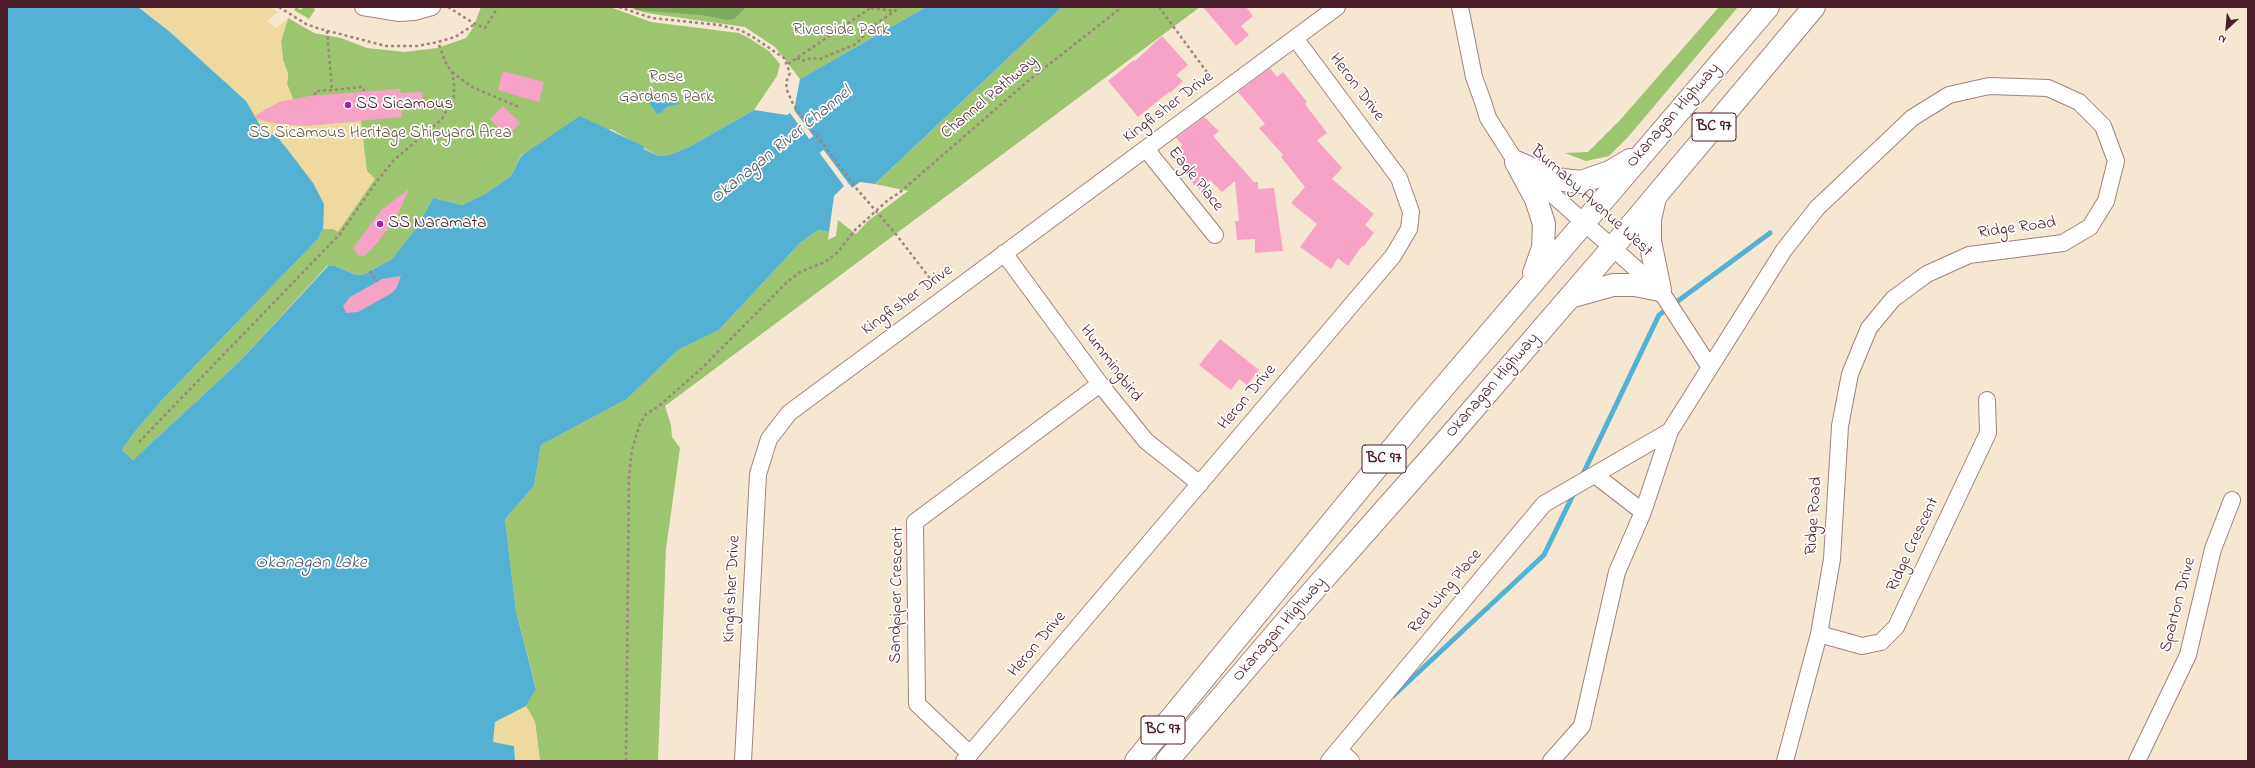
<!DOCTYPE html>
<html>
<head>
<meta charset="utf-8">
<style>
  body { margin:0 }
  #map { position:relative; width:2255px; height:768px; overflow:hidden; background:#f6e7d2; font-family:"Indie Flower",sans-serif }
  canvas { display:block }
  .frame { position:absolute; inset:0; border:8px solid #4a1f2b; pointer-events:none }
  .north { position:absolute; left:2207px; top:8px; width:40px; height:40px; -webkit-text-stroke:3px #fff; paint-order:stroke; rotate:206deg; font-size:11px; font-weight:700; line-height:16px; text-align:center; color:#4a1f2b }
  .north::after { content:''; display:block; margin:auto; width:14px; height:18px; background:#4a1f2b; clip-path:polygon(50% 0,100% 100%,50% 72%,0 100%) }
</style>
</head>
<body>
<div id="map">
<canvas width="2255" height="768"></canvas>
<div class="frame"></div>
<div class="north">N</div>
</div>
<script>
const c = document.querySelector('canvas').getContext('2d');
c.lineJoin = 'round';
function paint(path, color) { c.fillStyle = color; c.fill(path, 'evenodd'); }
const shape = rows => new Path2D(rows.map(r => 'M' + r).join(''));
function strokePath(path, color, width, dash) { c.strokeStyle = color; c.lineWidth = width; c.lineCap = dash ? 'butt' : 'round'; c.setLineDash(dash || []); c.stroke(path); }
function drawText(font, color, halo, rows, align = 'center') {
  c.font = font + ' "Indie Flower",sans-serif'; c.lineWidth = 3.5; c.setLineDash([]); c.textBaseline = 'middle'; c.strokeStyle = halo; c.fillStyle = color; for (const [text, x, y, turn = 0] of rows) {
    c.save(); c.translate(x, y); c.rotate((+turn || 0) * Math.PI / 180); c.textAlign = isNaN(turn) ? turn : align; if (halo) c.strokeText(text, 0, 0); c.fillText(text, 0, 0); c.restore();
  }
}
paint(shape([
  [296,7,301,10,303,7,313,7,315,10,309,19,294,10],
  [481,7,610,7,651,22,739,33,749,38,769,51,780,64,777,76,754,110,689,147,669,155,658,156,611,129,521,155,511,176,485,194,462,205,433,198,417,227,392,259,365,274,356,275,335,266,327,266,240,361,133,460,122,450,133,434,162,400,318,239,323,229,324,204,313,183,279,139,254,118,267,108,293,99,287,84,288,74,283,60,281,41,288,18,314,33,341,38,367,48,405,52,437,48,466,38,473,28],
  [628,7,926,7,800,79,775,47,745,27,646,13],
  [1062,7,1200,7,665,406,671,425,672,437,680,448,666,549,658,761,540,761,535,722,526,706,536,688,516,611,505,519,534,486,541,445,627,399,678,350,719,330,800,243,818,230,829,232,828,240,836,236,838,220,856,234,868,221,908,191,875,184],
  [1719,7,1738,7,1628,137,1609,156,1586,161,1565,153,1588,152,1620,120]
]), '#9dc46e');
paint(shape([
  [634,7,746,7,734,19,727,20,702,15,635,10]
]), '#7eaa61');
paint(shape([
  [138,7,270,7,278,12,267,21,276,28,288,18,281,41,283,60,288,74,287,84,293,99,267,108,255,118,268,122,303,126,361,121,367,171,375,179,338,232,333,229,323,229,324,204,313,183,279,139,261,127,254,118,246,101,170,32],
  [526,706,535,722,540,761,515,761,514,746,493,742,495,722]
]), '#eeda9e');
paint(shape([
  [7,7,138,7,170,32,246,101,261,127,279,139,291,154,313,183,324,204,323,229,318,239,162,400,133,434,122,450,133,460,240,361,328,266,335,266,356,275,365,274,392,259,417,227,433,198,462,205,485,194,511,176,521,156,580,116,643,146,644,149,658,156,669,155,689,147,754,110,787,115,790,113,844,186,834,196,829,232,818,230,800,243,719,330,678,350,627,399,541,445,534,486,505,519,516,611,536,689,526,706,495,722,493,742,514,746,515,761,7,761],
  [926,7,1062,7,877,182,875,184,860,182,852,188,794,110,800,79],
  [649,93,664,98,676,97,679,104,666,107,661,113,657,114,646,98]
]), '#54b1d3');
strokePath(shape([
  [1582,476,1659,315,1770,233],
  [1393,696,1544,555,1574,493]
]), '#54b1d3', 5);
strokePath(shape([
  [797,161,836,128]
]), '#54b1d3', 17);
paint(shape([
  [1203,7,1246,7,1253,16,1241,26,1249,35,1236,46],
  [1162,36,1188,65,1176,75,1183,81,1170,93,1169,92,1138,117,1108,81,1134,60,1135,61],
  [1270,68,1277,77,1283,72,1307,102,1305,104,1327,133,1317,140,1342,168,1332,179,1374,214,1365,225,1374,233,1363,247,1362,246,1348,266,1338,258,1331,269,1300,247,1317,224,1291,203,1305,187,1281,157,1283,155,1259,128,1265,124,1238,92],
  [503,71,544,82,539,102,498,90],
  [400,89,401,93,422,92,424,109,402,110,402,117,303,126,268,122,253,117,279,102,309,96],
  [503,106,520,123,507,136,490,119],
  [1204,117,1219,131,1213,136,1254,182,1258,182,1258,189,1274,188,1283,251,1255,253,1255,239,1237,240,1235,221,1239,221,1235,181,1222,192,1210,180,1199,190,1187,177,1188,175,1170,157,1183,145,1176,138],
  [409,189,396,218,378,242,366,255,363,257,358,255,354,249,356,244,381,210],
  [401,276,397,287,392,293,358,312,346,313,343,306,350,297,382,279],
  [1220,339,1259,370,1247,385,1239,379,1231,390,1199,365]
]), '#f7a3c7');
const minor = shape([
  [363,7,399,13,414,12,432,7],
  [1460,7,1474,77,1483,102,1488,118,1516,162,1660,290,1709,366],
  [1146,149,1215,235],
  [1004,253,1100,384,1146,441,1200,484],
  [1595,475,1643,512],
  [1819,634,1862,646,1881,642,1896,627,1988,433,1987,400],
  [1339,750,1351,761],
  [970,754,917,704,915,522,1100,384],
  [743,761,758,474,769,439,789,413,1337,7],
  [964,761,1393,256,1409,229,1411,212,1399,178,1295,38],
  [1329,761,1544,504,1670,431],
  [1551,761,1582,726,1617,572,1643,512,1670,431,1784,250,1817,208,1912,118,1949,95,1989,86,2048,88,2079,102,2103,126,2116,161,2106,201,2090,227,2063,243,1969,255,1927,274,1893,299,1869,328,1850,374,1840,426,1832,559,1819,634,1785,761],
  [2137,761,2188,655,2213,549,2232,500]
]);
const highway = shape([
  [1516,162,1555,179,1581,182,1610,172,1630,160],
  [1516,162,1536,199,1544,224,1543,248,1534,273],
  [1570,297,1613,285,1635,285,1660,290,1650,241,1650,220,1655,197],
  [1136,761,1420,415,1768,7],
  [1167,761,1290,617,1444,443,1613,247,1814,7]
]);
strokePath(minor, '#a0837e', 18);
strokePath(highway, '#a0837e', 24);
strokePath(shape([
  [279,7,306,24,317,28,386,46,417,46,438,42,455,37,475,24],
  [448,7,475,24,485,28,498,7],
  [619,7,652,18,719,25,740,30,753,37,784,58,790,73,786,82,787,90,793,104,856,188,895,233,935,285],
  [1159,7,1212,79],
  [871,8,894,11],
  [327,31,332,90],
  [797,58,802,61,811,58,820,59,856,44,872,27,900,7],
  [788,64,872,7],
  [452,72,472,87,519,107],
  [315,95,315,91,332,90,363,87,364,91],
  [370,271,377,282],
  [139,442,340,234,377,181,394,160,442,119,454,97,454,84,452,71,447,66,438,42],
  [626,761,629,477,632,450,640,424,646,414,659,406,702,368,787,282,800,272,825,262,838,252,855,230,888,200,899,193,1028,81,1122,7]
]), '#a0837e', 2.5, [3, 3]);
strokePath(minor, '#fff', 16);
strokePath(highway, '#fff', 22);
for (const [x, y, r, color] of [
  [348,105,4,"#b5179e"],
  [380,224,4,"#b5179e"]
]) { const dot = new Path2D(); dot.arc(x, y, r, 0, 2 * Math.PI); c.fillStyle = color; c.fill(dot); strokePath(dot, '#fff', 1.5); }
for (const [x, y, w] of [
  [1714,127,44],
  [1384,459,44],
  [1163,730,44]
]) { const box = new Path2D(); box.roundRect(x - w / 2, y - 14, w, 28, 3); c.fillStyle = '#fff'; c.fill(box); strokePath(box, '#4a1f2b', 1); }
drawText('bold 16px', '#4a1f2b', null, [
  ["BC 97",1714,127],
  ["BC 97",1384,459],
  ["BC 97",1163,730]
]);
drawText('17px', '#675942', '#fff', [
  ["Riverside Park",841,31],
  ["Rose",666,78],
  ["Gardens Park",666,98],
  ["SS Sicamous Heritage Shipyard Area",380,134]
]);
drawText('17px', '#4a1f2b', '#fff', [
  ["Heron Drive",1356,88,53],
  ["Channel Pathway",990,98,-40],
  ["Kingfisher Drive",1169,108,-37],
  ["Okanagan Highway",1674,116,-49],
  ["Eagle Place",1195,180,51],
  ["Burnaby Avenue West",1591,202,42],
  ["Ridge Road",2017,229,-8],
  ["Kingfisher Drive",908,301,-36],
  ["Hummingbird",1110,364,53],
  ["Okanagan Highway",1493,386,-49],
  ["Heron Drive",1248,398,-50],
  ["Ridge Road",1815,516,-86],
  ["Ridge Crescent",1914,545,-65],
  ["Kingfisher Drive",733,589,-87],
  ["Red Wing Place",1446,592,-50],
  ["Sandpiper Crescent",898,595,-89],
  ["Sparton Drive",2179,605,-75],
  ["Okanagan Highway",1280,630,-49],
  ["Heron Drive",1038,645,-50]
]);
drawText('17px', '#4a1f2b', '#fff', [
  ["SS Sicamous",356,105],
  ["SS Naramata",388,224]
], 'left');
drawText('italic 18px', '#4e596e', '#fff', [
  ["Okanagan River Channel",782,146,-39],
  ["Okanagan Lake",311,564]
]);
</script>
</body>
</html>
